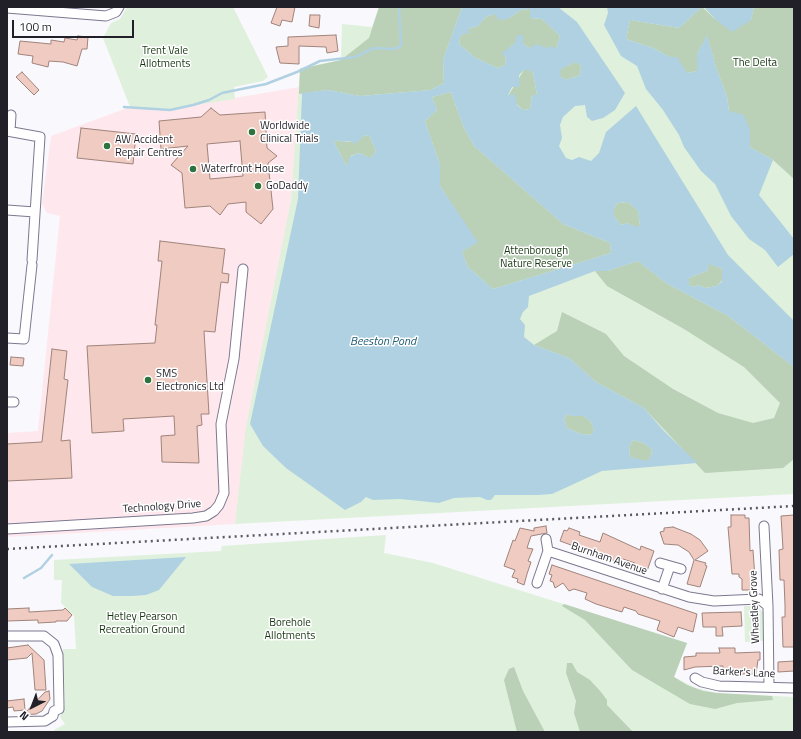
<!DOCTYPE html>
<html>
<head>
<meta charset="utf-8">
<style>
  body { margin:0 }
  #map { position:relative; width:801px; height:739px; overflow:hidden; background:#f9f8fd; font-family:"Titillium Web",sans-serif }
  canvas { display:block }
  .frame { position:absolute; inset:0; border:8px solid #211f28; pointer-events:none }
  .north { position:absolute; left:12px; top:687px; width:40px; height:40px; -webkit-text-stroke:3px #fff; paint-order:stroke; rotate:222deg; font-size:11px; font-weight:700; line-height:16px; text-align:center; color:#211f28 }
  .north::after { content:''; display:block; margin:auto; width:14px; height:18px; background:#211f28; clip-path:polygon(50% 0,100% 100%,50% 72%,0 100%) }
  .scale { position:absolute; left:12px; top:20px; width:122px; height:18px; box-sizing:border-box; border:2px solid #211f28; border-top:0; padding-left:5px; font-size:12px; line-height:14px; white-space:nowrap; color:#211f28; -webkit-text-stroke:3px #fff; paint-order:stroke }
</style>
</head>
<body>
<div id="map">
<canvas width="801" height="739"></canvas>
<div class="frame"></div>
<div class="north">N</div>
<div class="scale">100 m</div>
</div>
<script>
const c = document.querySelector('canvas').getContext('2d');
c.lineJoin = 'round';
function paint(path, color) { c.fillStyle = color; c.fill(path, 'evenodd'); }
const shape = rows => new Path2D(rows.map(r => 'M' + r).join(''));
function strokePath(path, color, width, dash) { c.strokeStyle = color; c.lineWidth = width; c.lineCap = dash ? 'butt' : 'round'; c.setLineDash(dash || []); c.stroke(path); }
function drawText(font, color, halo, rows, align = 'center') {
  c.font = font + ' "Titillium Web",sans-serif'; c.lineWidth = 3; c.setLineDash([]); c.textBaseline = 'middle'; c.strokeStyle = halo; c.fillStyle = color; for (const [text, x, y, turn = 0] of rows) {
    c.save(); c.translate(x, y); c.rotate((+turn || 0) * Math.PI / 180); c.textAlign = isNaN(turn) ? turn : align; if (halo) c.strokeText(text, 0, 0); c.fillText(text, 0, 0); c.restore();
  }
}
paint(shape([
  [299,87,291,200,235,524,7,537,7,433,38,431,60,216,47,213,42,204,51,136,130,107,170,109]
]), '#fee8ed');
paint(shape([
  [127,7,233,7,268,77,263,81,234,87,235,99,170,109,130,107,103,38,111,23,120,19],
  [379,7,794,7,794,494,235,524,246,427,291,200,300,68,341,60,342,24,372,27],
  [386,535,384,553,433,563,687,643,674,677,696,688,717,693,794,697,794,732,56,732,54,730,65,724,60,717,65,705,63,649,76,649,74,616,61,603,62,580,54,580,54,560,221,551,222,546],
  [744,606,757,606,763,612,763,641,745,642]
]), '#dff1dc');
paint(shape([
  [379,7,462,7,443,60,444,83,431,90,360,96,328,90,299,94,300,69,341,60,369,38],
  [702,7,715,19,751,20,754,7,794,7,794,179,773,160,750,147,750,130,729,111,727,97,716,67,707,36,697,54,697,71,687,73,682,66,670,57,653,48,626,39,630,20,679,28],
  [530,9,530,18,542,19,560,36,556,49,535,47,530,48,523,44,515,43,503,53,506,59,505,65,498,68,476,58,460,45,459,39,463,34,468,29,478,26,486,17,494,14,508,19,521,10],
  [576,62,581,66,580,75,566,80,560,76,560,69],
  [524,70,529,70,533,73,537,95,532,95,530,109,523,110,508,96],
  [451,92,463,126,474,146,563,224,610,243,611,253,493,289,468,267,462,252,477,242,440,186,440,165,425,121,437,110,432,97],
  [369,135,376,151,372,157,368,157,359,153,355,154,351,156,348,164,346,165,334,142,338,140,342,142,358,141,364,136],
  [628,202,638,211,640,226,633,226,628,223,621,225,614,216,614,209,617,203],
  [638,261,666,283,728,316,794,367,794,459,783,468,705,473,644,408,596,382,569,358,534,345,557,331,562,312,606,334,624,356,673,389,718,413,753,423,774,418,780,403,744,367,684,329,607,286,595,271,607,271],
  [709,263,722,269,722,280,717,286,705,288,699,285,693,287,689,285,689,278,707,271],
  [568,414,572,416,584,416,591,422,594,430,591,435,581,434,567,428,564,418],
  [633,440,644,443,652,450,651,456,647,462,630,457,629,447],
  [564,604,687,643,674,677,687,685,703,691,717,693,772,696,773,700,737,703,715,709,690,704,632,670,585,620,562,606],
  [567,663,572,663,577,672,590,680,601,692,607,700,607,705,633,732,580,732,574,713,576,701,566,673],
  [514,667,523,691,545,732,517,732,504,680,509,669]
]), '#bad0b7');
paint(shape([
  [462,7,558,7,577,22,625,93,615,110,603,118,592,121,587,117,585,105,575,106,563,117,560,125,562,138,559,146,566,158,572,160,579,157,591,161,599,153,606,132,636,106,728,255,794,321,794,367,728,316,666,283,638,261,607,271,595,271,529,296,528,307,523,312,520,319,525,325,524,337,534,345,569,358,596,382,644,408,664,431,697,463,602,471,552,494,538,495,495,495,491,500,487,500,480,497,454,498,439,503,400,499,373,500,366,497,361,502,345,510,286,468,263,446,250,424,298,199,302,93,328,90,360,96,431,90,444,83,443,60],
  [530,9,530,18,542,19,560,36,556,49,550,46,546,48,537,44,530,48,523,44,523,35,517,35,515,43,502,53,506,59,505,65,498,68,476,58,460,45,459,39,463,34,469,33,468,29,478,26,486,17,494,14,499,20,508,19,521,10],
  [576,62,581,66,580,75,566,80,560,76,561,69],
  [524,70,529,70,533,73,537,95,532,95,530,109,523,110,517,105,515,94,508,95,512,87,520,87,519,75],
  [451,92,463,126,474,146,563,224,610,243,611,253,493,289,468,267,462,252,478,242,440,186,440,165,425,121,437,110,432,97],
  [369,135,376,151,372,157,368,157,359,153,355,154,349,158,348,164,346,165,334,142,338,140,342,142,350,141,355,144,364,136],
  [628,202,638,211,640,226,633,226,628,223,621,225,614,216,614,209,617,203],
  [709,264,722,269,722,281,717,286,705,288,699,285,693,287,689,285,689,278,707,271],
  [568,414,572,416,584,416,591,422,594,430,591,435,581,434,567,428,564,418],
  [633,440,644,443,652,450,651,456,647,461,630,457,629,447],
  [607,7,702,7,679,28,630,20,626,39,653,48,670,57,677,57,687,73,697,71,697,54,707,35,716,67,727,97,729,111,744,115,750,130,750,147,773,160,759,195,794,239,794,254,778,267,765,250,749,239,731,216,715,184,701,171,684,147,679,135,663,110,646,89,637,66,621,56,604,25,608,13],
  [704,7,754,7,751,20,732,32,715,19],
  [186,557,159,590,146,595,132,596,113,596,92,587,69,564]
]), '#b0d1e2');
strokePath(shape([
  [124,107,170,110,193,105,209,100,222,93,266,84,297,72,320,61,355,57,374,48,394,49,399,47,401,45,399,7],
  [24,578,41,568,52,555]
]), '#b0d1e2', 2.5);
const building = shape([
  [277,7,295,7,292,22,282,20,280,26,271,23,277,7],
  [310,15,320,15,319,28,309,26,310,15],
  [336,35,338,51,327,53,326,47,299,46,299,64,280,63,276,47,288,46,288,37,336,35],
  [78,36,88,37,87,49,82,49,77,66,63,62,49,61,48,67,32,63,33,56,18,54,20,41,51,44,51,40,64,42,65,38,77,40,78,36],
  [22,72,39,90,34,95,16,77,22,72],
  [211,108,220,115,265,112,267,148,277,156,268,163,273,209,261,224,246,212,246,202,228,204,220,215,210,206,185,208,182,173,171,165,188,146,161,149,159,121,201,117,211,108],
  [240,141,243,176,210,179,207,144,240,141],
  [81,128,136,134,133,164,77,158,81,128],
  [160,241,225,249,222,273,229,274,228,283,221,282,215,332,204,331,209,414,201,414,202,425,197,426,199,463,162,462,161,436,175,435,174,416,123,419,124,431,92,433,87,346,155,343,157,325,155,325,162,261,158,261,160,241],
  [52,349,67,351,64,379,68,380,61,441,70,440,72,478,7,481,7,444,42,442,52,349],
  [11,357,24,358,23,366,10,365,11,357],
  [731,515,745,515,745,518,749,518,750,551,753,550,755,578,753,578,753,590,742,590,742,579,739,577,739,574,732,574,728,527,731,527,731,515],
  [794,515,794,647,783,647,782,617,785,617,785,605,784,580,780,580,779,550,783,549,781,516,794,515],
  [546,526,547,533,531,536,527,548,533,549,528,561,531,562,527,574,524,585,517,582,518,579,512,577,515,570,504,566,513,540,515,541,520,528,534,531,534,528,546,526],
  [673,527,691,534,700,540,708,551,695,560,706,563,705,565,707,566,700,587,687,584,694,560,689,552,678,545,664,544,660,532,664,531,664,528,673,527],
  [569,528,580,532,579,535,600,542,603,533,640,550,641,546,654,551,647,571,634,567,635,563,623,559,621,563,560,541,564,530,567,531,569,528],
  [552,565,697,614,693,632,678,627,674,637,657,630,660,621,638,614,636,611,624,607,622,612,596,604,585,599,587,593,574,589,569,591,563,583,555,588,553,582,550,581,552,575,549,574,552,565],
  [29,608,29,612,63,610,65,608,72,615,67,621,56,621,56,622,38,623,38,620,7,621,7,609,29,608],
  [741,612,742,626,722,627,723,636,716,636,716,627,703,627,702,613,741,612],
  [28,645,44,660,46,690,35,690,32,653,27,658,7,660,7,648,28,645],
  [719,648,735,648,735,653,760,652,760,660,758,660,756,674,723,674,723,666,695,667,684,670,684,657,696,656,696,653,720,653,719,648],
  [794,661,794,671,778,672,778,662,794,661],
  [49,691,50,699,42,711,36,714,23,715,45,692,49,691],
  [24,699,25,710,14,711,13,707,7,708,7,701,24,699]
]);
paint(building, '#efcbc1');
strokePath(building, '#a0847c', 1);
const minor = shape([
  [7,8,106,16,116,12,119,7],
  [7,131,40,137,32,260],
  [10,131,11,115],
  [7,210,35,212],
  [7,338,24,339,32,265],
  [7,402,14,402],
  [764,526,768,606,769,687],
  [7,529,193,518,206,516,214,511,219,505,224,493,221,424,234,359,243,269],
  [548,551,689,597,714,601,759,599,768,606],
  [660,563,681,569],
  [537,583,548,551,546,539],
  [662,589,670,566],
  [7,636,44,636,54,644,58,655,59,704,59,709,54,711,53,716,45,721,7,722],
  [695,678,702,682,719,686,794,688]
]);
strokePath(minor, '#7c7890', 11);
strokePath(minor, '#fff', 9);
strokePath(shape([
  [7,549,794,506]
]), '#5a5961', 2.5, [2, 4]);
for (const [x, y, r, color] of [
  [252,132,4,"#2e723d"],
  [107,146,4,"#2e723d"],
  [193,169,4,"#2e723d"],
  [258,186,4,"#2e723d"],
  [148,380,4,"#2e723d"]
]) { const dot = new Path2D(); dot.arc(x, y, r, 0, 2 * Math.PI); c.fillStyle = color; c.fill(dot); strokePath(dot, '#fff', 1.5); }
drawText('11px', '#153510', '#fff', [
  ["Trent Vale",165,51],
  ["Allotments",165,64],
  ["The Delta",755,63],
  ["Attenborough",536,251],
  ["Nature Reserve",536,264],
  ["Hetley Pearson",142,617],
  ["Recreation Ground",142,630],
  ["Borehole",290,623],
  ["Allotments",290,636]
]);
drawText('11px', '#211f28', '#fff', [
  ["Worldwide",260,126],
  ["Clinical Trials",260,139],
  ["AW Accident",115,140],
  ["Repair Centres",115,153],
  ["Waterfront House",201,169],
  ["GoDaddy",266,186],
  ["SMS",156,374],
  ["Electronics Ltd",156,387]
], 'left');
drawText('11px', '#211f28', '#fff', [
  ["Technology Drive",162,507,-4],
  ["Burnham Avenue",609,559,19],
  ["Wheatley Grove",755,607,-92],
  ["Barker's Lane",744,673,3]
]);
drawText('italic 12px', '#215c75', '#fff', [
  ["Beeston Pond",383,342]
]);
</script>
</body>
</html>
